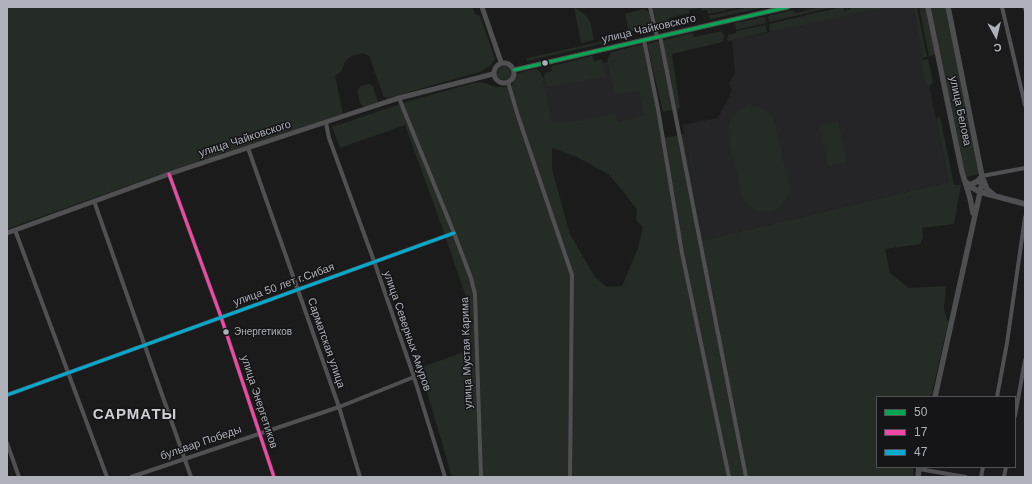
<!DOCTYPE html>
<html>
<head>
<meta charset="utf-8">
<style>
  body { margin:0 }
  #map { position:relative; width:1032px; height:484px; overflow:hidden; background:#1b1b1b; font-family:Arial,sans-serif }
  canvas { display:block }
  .frame { position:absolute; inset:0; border:8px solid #aeb1ba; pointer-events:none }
  .legend { position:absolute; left:876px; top:396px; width:140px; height:72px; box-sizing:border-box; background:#151517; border:1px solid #525358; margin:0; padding:5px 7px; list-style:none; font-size:12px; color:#aeb1ba }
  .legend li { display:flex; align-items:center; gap:8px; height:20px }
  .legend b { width:20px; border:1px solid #525358 }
  .north { position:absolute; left:976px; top:16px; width:40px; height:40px; -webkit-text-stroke:3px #151517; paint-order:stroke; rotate:172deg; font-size:11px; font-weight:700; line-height:16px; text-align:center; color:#aeb1ba }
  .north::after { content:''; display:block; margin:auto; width:14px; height:18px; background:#aeb1ba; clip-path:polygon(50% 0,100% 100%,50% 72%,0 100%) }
</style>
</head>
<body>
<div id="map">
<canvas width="1032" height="484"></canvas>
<div class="frame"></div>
<ul class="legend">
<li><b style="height:5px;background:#00a651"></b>50</li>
<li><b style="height:5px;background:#f346a5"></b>17</li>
<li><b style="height:5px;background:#00a9ce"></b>47</li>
</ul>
<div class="north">С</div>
</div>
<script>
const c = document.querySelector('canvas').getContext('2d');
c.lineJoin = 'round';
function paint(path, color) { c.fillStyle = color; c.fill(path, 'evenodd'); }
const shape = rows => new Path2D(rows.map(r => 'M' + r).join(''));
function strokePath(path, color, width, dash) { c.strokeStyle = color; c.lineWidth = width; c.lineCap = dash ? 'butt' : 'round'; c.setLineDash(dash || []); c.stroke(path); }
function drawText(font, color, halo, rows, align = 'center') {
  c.font = font + ' Arial,sans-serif'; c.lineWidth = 3; c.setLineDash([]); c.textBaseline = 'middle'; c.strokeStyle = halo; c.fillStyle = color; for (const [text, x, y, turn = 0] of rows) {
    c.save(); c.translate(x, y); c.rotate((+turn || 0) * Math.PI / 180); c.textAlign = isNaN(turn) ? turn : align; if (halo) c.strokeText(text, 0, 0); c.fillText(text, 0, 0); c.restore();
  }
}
paint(shape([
  [889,7,913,7,949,182,701,241,683,125,718,118,732,91,729,83,735,73,732,40,833,18],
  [644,53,657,114,547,138,521,82]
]), '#252527');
paint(shape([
  [7,7,473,7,475,14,480,16,495,59,491,65,480,72,388,98,384,97,369,56,363,53,351,56,345,62,341,72,335,76,343,114,161,174,7,229],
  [574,7,584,14,590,21,594,40,581,43],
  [652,7,741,7,708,14,707,10,702,11,701,8,689,10,689,13,669,18,670,23,657,26],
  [749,7,765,7,711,19,708,16],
  [822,7,833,7,769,22,768,16,793,10,795,13],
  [841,7,843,7,844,11,851,9,851,7,889,7,770,32,769,24],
  [913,7,917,7,927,57,923,57],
  [919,7,926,7,936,53,935,55,929,56],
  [931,7,945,7,979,174,966,177],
  [642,9,649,12,652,27,629,32,625,14],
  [765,17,766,23,736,30,735,23],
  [766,25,767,32,728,41,727,40,728,35,736,33,736,31],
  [722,31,724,36,723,42,672,54,680,108,663,112,647,44,693,33,694,37],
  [622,37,623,39,527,61,527,58],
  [644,44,657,105,657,113,664,138,684,134,701,241,949,182,936,118,940,117,954,185,961,185,954,224,922,228,923,238,920,244,885,249,890,273,909,288,946,286,944,309,948,323,931,397,877,397,877,467,913,467,913,477,452,477,420,368,466,351,467,300,443,230,405,125,340,148,332,127,406,102,473,83,482,82,497,87,506,87,512,85,516,75,519,73,534,69,538,70,541,73,552,123,584,120,615,113,618,122,644,116,639,91,615,94,607,59,612,52],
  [552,148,577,157,608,174,622,190,637,210,636,220,643,227,638,248,622,286,607,287,595,277,570,234,552,169],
  [592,56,594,61,602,59,604,70,606,72,606,75,604,77,549,87,547,86,544,73,552,71,551,67,552,66],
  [928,59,933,82,931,85,927,86,920,61],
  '497 73a7 7 0 1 1 14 0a7 7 0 1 1-14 0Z',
  [370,84,373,87,378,101,377,103,364,107,360,103,357,90,361,86],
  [749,106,761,108,772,116,775,124,790,190,784,202,777,209,768,212,759,211,752,208,746,203,742,196,728,135,729,125,732,117,737,111],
  [837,122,839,124,847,160,845,163,831,166,828,165,820,128,822,125]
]), '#252b25');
strokePath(shape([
  [650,7,657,37],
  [1002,7,1025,105],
  [1024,7,1025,9],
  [660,36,746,477],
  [644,40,658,109,682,253,729,477],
  [508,82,518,116,572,275,570,477],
  [399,98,454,233,471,278,475,294,481,477],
  [326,123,329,138,374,261,414,377,445,477],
  [248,148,339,407,360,477],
  [169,174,221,317,274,477],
  [982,176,1025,168],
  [94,201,191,477],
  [15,230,107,477],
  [7,395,454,233],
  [997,397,1007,343,1025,217],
  [1015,416,1025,360],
  [7,443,19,477],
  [919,469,966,477],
  [131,477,339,407,414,377],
  [981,477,983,467],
  [1004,477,1006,467]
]), '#505053', 4);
strokePath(shape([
  [482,7,501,62],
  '494 73a10 10 0 1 1 20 0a10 10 0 1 1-20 0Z',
  [514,70,788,7],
  [7,233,169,174,359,111,399,98,493,74]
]), '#505053', 5);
strokePath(shape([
  [928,7,962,172,970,198,973,213],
  [983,179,987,189,994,195],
  [965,181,971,187,980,192,1025,204],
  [967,184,972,184,978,181,982,176],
  [935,397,981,188,982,176,948,7],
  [918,477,919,467]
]), '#4e4e51', 5.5);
strokePath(shape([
  [514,70,788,7]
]), '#00a651', 3);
strokePath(shape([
  [169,174,221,317,274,477]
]), '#f346a5', 3);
strokePath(shape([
  [7,395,454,233]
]), '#00a9ce', 3);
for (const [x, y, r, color] of [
  [545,63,3.5,"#aeb1ba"],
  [226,332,3.5,"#aeb1ba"]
]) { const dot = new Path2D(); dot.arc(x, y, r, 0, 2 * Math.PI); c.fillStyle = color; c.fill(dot); strokePath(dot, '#151517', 1.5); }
drawText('10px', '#aeb1ba', '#151517', [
  ["Энергетиков",234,332]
], 'left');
drawText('11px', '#aeb1ba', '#151517', [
  ["улица Чайковского",649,29,-13],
  ["улица Белова",960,111,78],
  ["улица Чайковского",245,139,-18],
  ["улица 50 лет г.Сибая",284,285,-20],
  ["улица Северных Амуров",407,331,71],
  ["Сарматская улица",326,343,71],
  ["улица Мустая Карима",467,353,-92],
  ["улица Энергетиков",259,402,72],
  ["бульвар Победы",201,443,-19]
]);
c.letterSpacing = '1px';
drawText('bold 15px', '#ced0d6', '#151517', [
  ["САРМАТЫ",135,415]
]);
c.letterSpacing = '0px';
</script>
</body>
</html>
